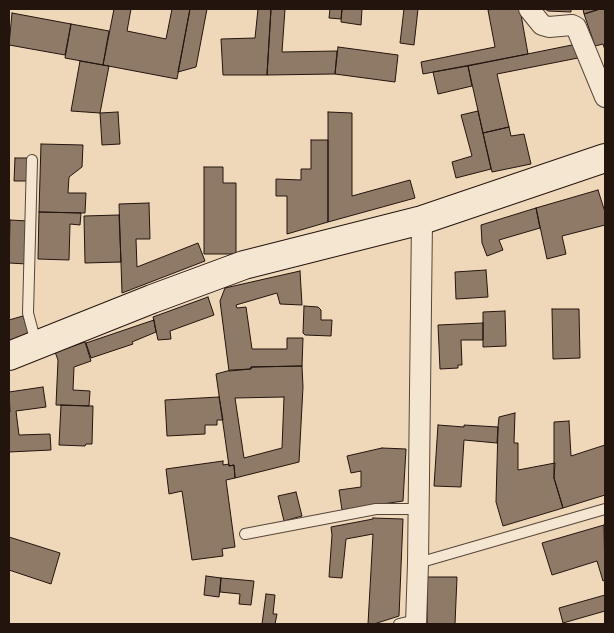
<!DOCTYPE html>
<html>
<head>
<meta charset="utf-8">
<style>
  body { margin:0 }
  #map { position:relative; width:614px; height:633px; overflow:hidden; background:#efd8b9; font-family:"IM FELL Great Primer",serif }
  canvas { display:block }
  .frame { position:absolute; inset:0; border:10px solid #24140e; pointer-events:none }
</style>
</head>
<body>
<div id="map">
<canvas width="614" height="633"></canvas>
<div class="frame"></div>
</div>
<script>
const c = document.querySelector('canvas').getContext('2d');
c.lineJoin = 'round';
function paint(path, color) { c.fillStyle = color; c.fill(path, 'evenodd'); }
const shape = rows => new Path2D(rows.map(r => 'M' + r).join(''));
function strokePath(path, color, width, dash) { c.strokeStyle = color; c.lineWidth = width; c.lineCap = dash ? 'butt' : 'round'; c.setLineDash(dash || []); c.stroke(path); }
const building = shape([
  [114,9,131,9,127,31,166,39,172,9,190,9,177,79,103,65,114,9],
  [190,9,207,9,196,67,178,72,190,9],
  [258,9,271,9,267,75,223,75,221,39,255,38,258,9],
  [271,9,285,9,282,52,337,51,335,74,267,75,271,9],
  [330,9,342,9,341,19,329,18,330,9],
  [342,9,362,9,361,25,341,22,342,9],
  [404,9,418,9,414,45,400,43,404,9],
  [494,9,520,9,528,54,423,74,421,62,495,47,488,10,494,9],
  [545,9,571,9,571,12,548,11,545,9],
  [583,9,600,9,584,14,583,9],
  [600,9,605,9,605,50,603,44,595,46,584,14,600,9],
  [12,13,71,24,65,55,9,45,12,13],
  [71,24,109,31,103,65,65,58,71,24],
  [572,45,583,57,497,74,509,127,483,133,468,66,572,45],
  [338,47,398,55,395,82,335,74,338,47],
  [80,61,109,66,100,113,71,111,80,61],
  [468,66,472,86,438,94,433,72,468,66],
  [478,111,491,169,456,178,452,162,472,156,461,115,478,111],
  [118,112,120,144,102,145,100,113,118,112],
  [328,112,352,113,352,196,410,180,415,198,328,222,328,112],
  [509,127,511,136,524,134,531,164,492,172,483,133,509,127],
  [311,140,328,140,328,222,287,234,287,196,276,196,276,179,301,180,301,169,311,169,311,140],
  [41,144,83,145,82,167,69,177,68,193,86,193,85,213,39,212,41,144],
  [15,158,31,158,30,181,14,181,15,158],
  [204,167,223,167,223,183,236,183,236,254,204,254,204,167],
  [598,190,605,212,605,225,562,236,566,254,547,259,536,208,598,190],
  [149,203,150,239,136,239,137,267,198,243,205,261,122,293,119,204,149,203],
  [536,208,540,228,499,240,503,250,487,256,482,243,481,225,536,208],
  [39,212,81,213,80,225,70,224,69,260,38,259,39,212],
  [119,215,121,262,85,263,84,216,119,215],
  [10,220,28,221,27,264,9,263,10,220],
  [486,270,488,297,456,299,455,272,486,270],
  [300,271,302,305,280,304,277,293,236,305,237,308,246,307,252,349,287,349,287,338,303,338,302,366,251,367,251,369,229,371,220,301,225,288,300,271],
  [208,297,214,315,170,331,171,339,158,340,153,317,208,297],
  [304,306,318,307,321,310,321,320,332,320,331,336,305,335,303,333,304,306],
  [552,309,579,309,580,358,553,359,552,309],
  [505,311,506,346,483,347,483,312,505,311],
  [23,316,29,334,9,341,9,320,23,316],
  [154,320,156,332,132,342,133,344,91,358,86,343,154,320],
  [483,323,483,340,461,340,462,365,458,365,458,368,440,369,438,325,483,323],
  [85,342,91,361,74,367,73,390,90,391,89,406,56,405,58,360,55,352,85,342],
  [302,366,303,387,299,462,235,478,234,465,229,466,216,374,231,370,251,369,251,367,302,366],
  [284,397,282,448,244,458,235,398,284,397],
  [43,387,46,407,16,411,19,435,50,434,51,450,9,452,9,412,10,412,9,392,43,387],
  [219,397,223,420,217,420,217,425,205,425,205,434,167,436,165,400,219,397],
  [61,405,93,406,92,444,86,444,85,446,59,445,61,405],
  [515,413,514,443,518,443,518,470,555,463,554,478,563,508,503,526,496,502,498,427,499,417,515,413],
  [569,421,571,456,605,445,605,495,563,508,554,478,554,422,569,421],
  [438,425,464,427,464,425,498,427,497,443,464,440,461,487,434,486,438,425],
  [382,448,406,449,403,501,342,510,339,490,361,487,361,471,351,473,347,456,382,448],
  [223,461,223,465,229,464,229,466,234,465,235,478,226,480,235,547,222,549,223,556,192,560,182,491,169,494,166,469,223,461],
  [296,492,302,516,284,521,278,496,296,492],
  [373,518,403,519,399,616,374,624,368,624,373,534,346,539,342,578,329,577,332,535,331,527,373,519,373,518],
  [604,525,605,580,603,581,597,561,552,575,542,543,604,525],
  [9,537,60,553,51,584,9,570,9,537],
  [206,576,221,578,219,597,204,595,206,576],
  [427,577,457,577,455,624,427,624,427,577],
  [221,578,254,581,251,605,239,604,240,594,220,592,221,578],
  [266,594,275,595,273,614,277,614,275,624,262,624,266,594],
  [605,595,605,611,563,623,559,608,605,595]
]);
paint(building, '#8e7a67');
strokePath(building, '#24140e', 1);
const lane = shape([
  [32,160,28,313,36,343],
  [245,534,376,509,418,509],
  [418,563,605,509],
  [399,624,416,620]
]);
const street = shape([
  [529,9,542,25,549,27,572,25,576,27,605,97],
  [416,624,418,563,422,220]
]);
const secondary = shape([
  [9,356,152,299,244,265,422,220,605,158]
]);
strokePath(lane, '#574539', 12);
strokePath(street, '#574539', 22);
strokePath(secondary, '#24140e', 30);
strokePath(lane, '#f5e6d2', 10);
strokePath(street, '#f5e6d2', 20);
strokePath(secondary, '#f5e6d2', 28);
</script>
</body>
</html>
